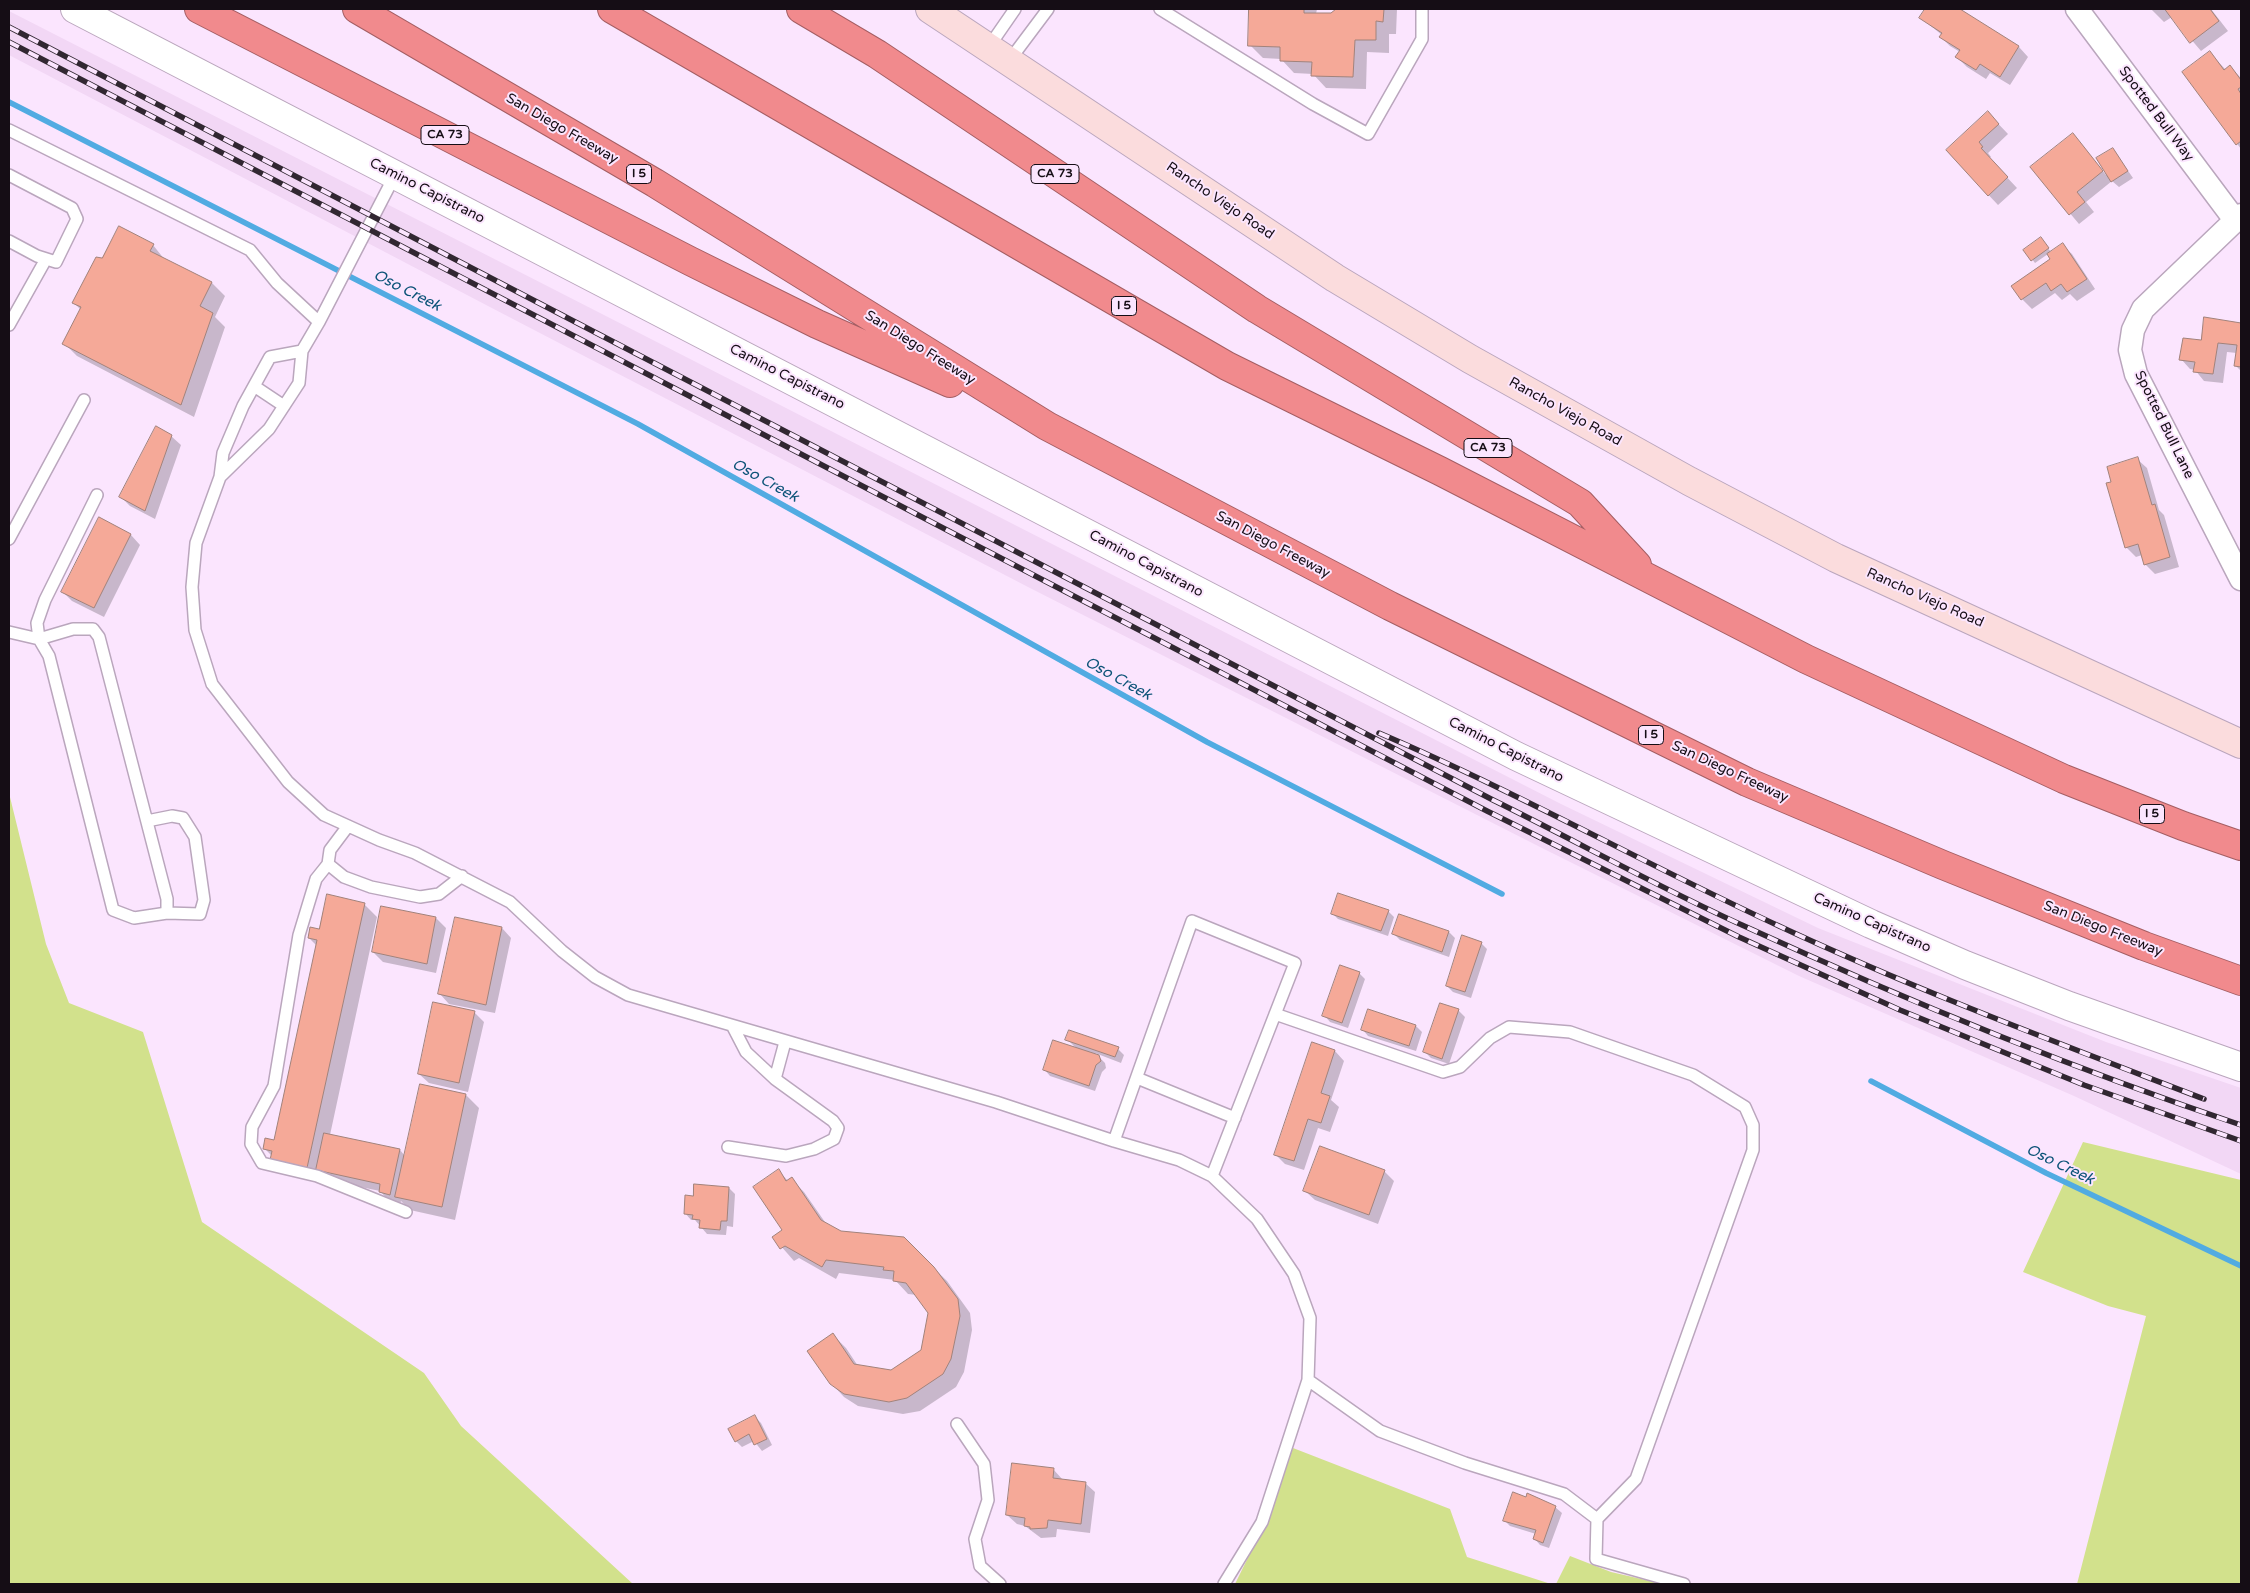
<!DOCTYPE html>
<style>
body{margin:0}
#map{position:relative;width:2250px;height:1593px;overflow:hidden;background:#fbe5fe;font-family:"Varela Round",sans-serif}
canvas{display:block}
.frame{position:absolute;inset:0;border:10px solid #150d15;pointer-events:none}
</style>
<div id="map">
<canvas width="2250" height="1593"></canvas>
<div class="frame"></div>
</div>
<script>
const ctx = document.querySelector('canvas').getContext('2d');
ctx.lineJoin = 'round';
function paint(path, color) {
  ctx.fillStyle = color;
  ctx.fill(path, 'evenodd');
}
function stroke(path, color, width, dash) {
  ctx.strokeStyle = color;
  ctx.lineWidth = width;
  ctx.lineCap = dash ? 'butt' : 'round';
  ctx.setLineDash(dash || []);
  ctx.stroke(path);
}
function drawText(font, color, halo, rows, align = 'center') {
  ctx.font = font + ' "Varela Round",sans-serif';
  ctx.lineWidth = 4;
  ctx.setLineDash([]);
  ctx.textBaseline = 'middle';
  ctx.strokeStyle = halo;
  ctx.fillStyle = color;
  for (const [text, x, y, turn = 0] of rows) {
    ctx.save();
    ctx.translate(x, y);
    ctx.rotate((+turn || 0) * Math.PI / 180);
    ctx.textAlign = isNaN(turn) ? turn : align;
    if (halo) ctx.strokeText(text, 0, 0);
    ctx.fillText(text, 0, 0);
    ctx.restore();
  }
}
const built = new Path2D(`
 M 9,11 L 1561,804 L 1818,928 L 2106,1042 L 2241,1088 L 2241,1174 L 2074,1096 L 1799,976 L 1542,848 L 1028,587 L 488,306 L 9,55 Z`);
const green = new Path2D(`
 M 9,793 L 46,944 L 69,1003 L 143,1032 L 202,1222 L 424,1373 L 461,1426 L 633,1584 L 9,1584 Z
 M 2083,1142 L 2241,1180 L 2241,1584 L 2077,1584 L 2146,1316 L 2108,1306 L 2023,1272 Z
 M 1293,1448 L 1450,1509 L 1467,1557 L 1551,1584 L 1235,1584 L 1267,1519 Z
 M 1570,1556 L 1611,1572 L 1663,1584 L 1556,1584 Z`);
const shadow = new Path2D(`
 M 1250,9 L 1317,9 L 1316,14 L 1332,15 L 1337,9 L 1397,9 L 1396,34 L 1389,34 L 1389,53 L 1367,52 L 1366,89 L 1326,88 L 1313,74 L 1294,73 L 1281,59 L 1263,58 L 1250,45 Z
 M 1927,9 L 1958,9 L 2019,47 L 2028,57 L 2010,85 L 1990,73 L 1986,79 L 1967,67 L 1957,57 L 1960,52 L 1950,46 L 1941,37 L 1942,35 L 1921,18 Z
 M 2151,9 L 2211,9 L 2228,31 L 2201,51 L 2172,17 L 2164,22 Z
 M 2210,53 L 2226,70 L 2230,67 L 2241,78 L 2241,149 L 2184,72 Z
 M 1988,113 L 2008,134 L 1988,153 L 1991,157 L 1989,158 L 2017,188 L 1998,205 L 1947,151 Z
 M 2082,145 L 2106,175 L 2113,149 L 2133,178 L 2119,187 L 2112,181 L 2086,202 L 2094,212 L 2079,224 L 2032,168 Z
 M 2043,242 L 2051,252 L 2062,245 L 2072,254 L 2095,289 L 2077,301 L 2070,294 L 2062,300 L 2055,293 L 2032,309 L 2022,299 L 2052,259 L 2048,254 L 2035,263 L 2025,250 Z
 M 153,245 L 165,260 L 212,283 L 225,296 L 215,317 L 225,327 L 194,417 L 77,356 L 64,343 L 81,310 L 73,302 L 103,259 Z
 M 2205,319 L 2241,324 L 2241,371 L 2235,365 L 2237,353 L 2227,352 L 2223,383 L 2204,381 L 2195,370 L 2190,369 L 2181,359 L 2202,342 Z
 M 171,436 L 181,445 L 155,519 L 130,506 L 121,497 Z
 M 2137,459 L 2147,468 L 2159,510 L 2164,515 L 2179,567 L 2155,574 L 2145,564 L 2142,555 L 2136,557 L 2126,547 L 2113,483 Z
 M 100,519 L 131,535 L 140,545 L 104,617 L 72,601 L 63,592 Z
 M 364,904 L 377,917 L 330,1135 L 400,1150 L 405,1156 L 466,1095 L 479,1108 L 455,1220 L 410,1210 L 401,1201 L 400,1204 L 390,1202 L 380,1191 L 327,1180 L 272,1156 L 264,1148 L 275,1141 L 317,946 L 309,938 Z
 M 382,907 L 436,918 L 446,928 L 436,973 L 383,962 L 373,952 Z
 M 1388,911 L 1394,917 L 1388,936 L 1338,919 L 1332,913 Z
 M 1400,915 L 1449,932 L 1455,938 L 1449,957 L 1400,940 L 1394,934 Z
 M 456,919 L 502,928 L 511,938 L 495,1013 L 449,1004 L 440,994 Z
 M 1481,943 L 1487,949 L 1471,998 L 1453,992 L 1447,986 Z
 M 1359,973 L 1365,979 L 1348,1028 L 1330,1022 L 1324,1015 Z
 M 1458,1010 L 1465,1017 L 1449,1064 L 1431,1058 L 1425,1052 Z
 M 474,1012 L 484,1022 L 468,1092 L 429,1083 L 419,1074 Z
 M 1416,1026 L 1422,1032 L 1416,1051 L 1368,1036 L 1362,1029 Z
 M 1067,1039 L 1118,1049 L 1124,1055 L 1121,1063 L 1095,1053 L 1105,1063 L 1106,1068 L 1102,1072 L 1095,1091 L 1050,1076 L 1044,1069 L 1077,1049 Z
 M 1335,1051 L 1344,1061 L 1331,1100 L 1339,1107 L 1330,1132 L 1318,1128 L 1304,1170 L 1285,1164 L 1276,1155 Z
 M 779,1171 L 788,1181 L 791,1179 L 804,1192 L 827,1225 L 841,1232 L 903,1238 L 947,1281 L 970,1313 L 972,1330 L 964,1372 L 956,1387 L 920,1411 L 903,1414 L 858,1406 L 844,1397 L 831,1383 L 833,1335 L 846,1348 L 858,1366 L 892,1372 L 922,1350 L 930,1312 L 917,1295 L 908,1294 L 895,1280 L 839,1273 L 836,1279 L 799,1258 L 794,1261 L 773,1237 L 783,1230 Z
 M 1384,1171 L 1394,1181 L 1378,1224 L 1315,1200 L 1305,1191 Z
 M 729,1188 L 735,1194 L 733,1227 L 727,1226 L 726,1235 L 707,1234 L 695,1220 L 691,1220 L 685,1213 L 694,1197 Z
 M 755,1417 L 761,1423 L 772,1445 L 762,1451 L 754,1441 L 742,1447 L 736,1441 Z
 M 1053,1469 L 1063,1480 L 1085,1483 L 1095,1492 L 1090,1533 L 1057,1529 L 1056,1537 L 1041,1538 L 1025,1526 L 1017,1524 L 1007,1515 Z
 M 1555,1507 L 1562,1513 L 1549,1548 L 1540,1545 L 1534,1538 L 1536,1534 L 1510,1526 L 1504,1520 Z`);
const stream = new Path2D(`
 M 9,102 L 638,424 L 1207,742 L 1502,894
 M 1871,1081 L 2046,1173 L 2241,1266`);
const building = new Path2D(`
 M 1249,9 L 1304,9 L 1304,13 L 1331,13 L 1336,9 L 1384,9 L 1383,22 L 1376,21 L 1376,40 L 1355,40 L 1353,77 L 1311,76 L 1312,62 L 1280,61 L 1280,47 L 1248,46 Z
 M 1925,9 L 1960,9 L 2019,46 L 2000,77 L 1980,64 L 1976,70 L 1955,57 L 1960,50 L 1939,37 L 1942,33 L 1919,18 Z
 M 2165,9 L 2210,9 L 2219,21 L 2190,43 Z
 M 2210,51 L 2224,70 L 2230,65 L 2241,80 L 2241,87 L 2238,89 L 2241,94 L 2241,141 L 2236,145 L 2182,72 Z
 M 1988,111 L 1999,124 L 1979,142 L 1983,147 L 1981,148 L 2008,177 L 1988,196 L 1946,150 Z
 M 2073,133 L 2103,171 L 2077,192 L 2085,202 L 2069,215 L 2030,167 Z
 M 2113,148 L 2128,171 L 2111,182 L 2096,158 Z
 M 119,226 L 154,244 L 150,251 L 212,282 L 200,306 L 213,313 L 181,405 L 62,344 L 81,307 L 72,303 L 96,257 L 102,258 Z
 M 2041,237 L 2049,248 L 2031,261 L 2023,250 Z
 M 2063,243 L 2087,279 L 2067,292 L 2061,284 L 2051,291 L 2046,283 L 2021,300 L 2011,286 L 2050,259 L 2047,254 Z
 M 2204,317 L 2241,323 L 2241,367 L 2234,366 L 2237,345 L 2218,343 L 2213,374 L 2193,372 L 2195,362 L 2179,360 L 2183,338 L 2201,340 Z
 M 156,426 L 172,435 L 145,511 L 119,497 Z
 M 2138,457 L 2152,505 L 2155,504 L 2170,557 L 2144,565 L 2138,544 L 2125,548 L 2106,483 L 2111,482 L 2107,467 Z
 M 99,517 L 131,534 L 94,608 L 61,592 Z
 M 1338,893 L 1389,910 L 1381,931 L 1331,914 Z
 M 327,894 L 365,903 L 307,1168 L 270,1160 L 272,1151 L 263,1149 L 265,1138 L 274,1140 L 317,940 L 308,938 L 310,927 L 319,929 Z
 M 381,906 L 436,917 L 427,964 L 372,952 Z
 M 1399,914 L 1449,931 L 1442,952 L 1392,934 Z
 M 455,917 L 502,927 L 486,1005 L 438,994 Z
 M 1462,935 L 1482,942 L 1465,992 L 1446,986 Z
 M 1340,965 L 1360,972 L 1342,1023 L 1322,1016 Z
 M 433,1002 L 475,1011 L 459,1083 L 418,1074 Z
 M 1440,1003 L 1459,1009 L 1442,1059 L 1423,1052 Z
 M 1368,1009 L 1416,1025 L 1409,1046 L 1361,1030 Z
 M 1069,1030 L 1119,1047 L 1115,1057 L 1065,1040 Z
 M 1053,1040 L 1099,1055 L 1101,1061 L 1096,1065 L 1089,1086 L 1043,1070 Z
 M 1312,1042 L 1335,1050 L 1321,1093 L 1330,1096 L 1321,1123 L 1308,1119 L 1294,1161 L 1274,1155 Z
 M 420,1084 L 466,1094 L 442,1207 L 395,1197 Z
 M 324,1133 L 400,1149 L 390,1195 L 379,1192 L 380,1184 L 316,1170 Z
 M 1320,1146 L 1385,1170 L 1369,1215 L 1303,1191 Z
 M 779,1169 L 786,1181 L 792,1177 L 821,1220 L 841,1231 L 904,1237 L 934,1267 L 958,1299 L 960,1316 L 951,1359 L 943,1374 L 907,1398 L 889,1402 L 844,1394 L 830,1384 L 807,1351 L 833,1333 L 854,1364 L 891,1370 L 921,1350 L 928,1313 L 906,1283 L 893,1281 L 894,1271 L 883,1270 L 884,1267 L 826,1260 L 822,1267 L 785,1246 L 780,1249 L 772,1237 L 782,1230 L 753,1187 Z
 M 694,1184 L 729,1187 L 727,1221 L 721,1221 L 720,1230 L 699,1228 L 700,1220 L 692,1219 L 693,1215 L 684,1214 L 685,1195 L 693,1196 Z
 M 755,1415 L 767,1439 L 754,1445 L 749,1434 L 735,1442 L 728,1429 Z
 M 1012,1463 L 1054,1468 L 1053,1478 L 1086,1482 L 1081,1524 L 1048,1520 L 1047,1528 L 1030,1529 L 1030,1527 L 1024,1526 L 1025,1518 L 1006,1515 Z
 M 1513,1492 L 1526,1497 L 1527,1493 L 1556,1506 L 1543,1543 L 1533,1539 L 1536,1530 L 1503,1521 Z`);
const service = new Path2D(`
 M 1160,9 L 1313,104 L 1368,134 L 1422,39 L 1422,9
 M 988,48 L 1015,9
 M 1009,61 L 1048,9
 M 9,130 L 250,250 L 277,283 L 319,322
 M 9,175 L 72,208 L 77,219 L 56,262 L 37,256 L 9,241
 M 9,325 L 46,259
 M 302,351 L 270,357 L 243,406 L 223,453 L 220,477 L 196,543 L 192,587 L 195,630 L 212,684 L 288,782 L 324,815 L 379,840 L 415,853 L 510,902 L 562,951 L 595,977 L 628,995 L 996,1102 L 1114,1141 L 1179,1160 L 1212,1176 L 1257,1219 L 1294,1274 L 1310,1318 L 1308,1380 L 1262,1522 L 1224,1584
 M 254,386 L 284,406
 M 220,477 L 269,429 L 299,383 L 302,351 L 319,322 L 395,175
 M 9,539 L 84,400
 M 9,632 L 39,639 L 73,629 L 93,629 L 99,637 L 167,899 L 167,913 L 134,918 L 113,910 L 49,656 L 39,639 L 37,623 L 45,600 L 97,495
 M 147,821 L 172,816 L 183,818 L 195,837 L 204,900 L 200,914 L 167,913
 M 348,826 L 330,850 L 328,864 L 344,877 L 371,887 L 420,897 L 439,894 L 462,876
 M 328,864 L 316,879 L 299,935 L 274,1086 L 252,1127 L 251,1144 L 262,1163 L 317,1176 L 406,1212
 M 1275,1014 L 1443,1072 L 1460,1067 L 1490,1038 L 1509,1027 L 1570,1032 L 1693,1075 L 1745,1107 L 1753,1125 L 1753,1150 L 1636,1479 L 1597,1519
 M 733,1027 L 746,1052 L 775,1079 L 785,1042
 M 1137,1078 L 1235,1118
 M 1114,1141 L 1192,921 L 1295,963 L 1212,1176
 M 728,1147 L 786,1156 L 814,1149 L 834,1139 L 838,1128 L 833,1121 L 775,1079
 M 1308,1380 L 1380,1431 L 1465,1463 L 1564,1494 L 1597,1519 L 1596,1559 L 1684,1584
 M 957,1424 L 984,1464 L 988,1500 L 975,1539 L 980,1566 L 1000,1584`);
const minor = new Path2D(`
 M 2077,9 L 2235,220
 M 2241,215 L 2143,309 L 2133,330 L 2130,350 L 2136,374 L 2241,579`);
const tertiary = new Path2D(`
 M 75,9 L 1516,756 L 1871,924 L 1965,965 L 2069,1006 L 2241,1067`);
const secondary = new Path2D(`
 M 930,9 L 1335,278 L 1470,359 L 1689,481 L 1836,558 L 2241,744`);
const motorway = new Path2D(`
 M 199,9 L 690,261 L 817,324 L 950,383
 M 357,9 L 655,183 L 1047,426 L 1390,606 L 1747,782 L 1943,865 L 2144,946 L 2241,981
 M 612,9 L 1227,366 L 1440,471 L 1806,659 L 2064,779 L 2183,826 L 2241,846
 M 801,9 L 877,54 L 1257,309 L 1580,503 L 1637,565`);
const rail = new Path2D(`
 M 9,27 L 1493,800 C 1576,841 1658,887 1742,925 C 1905,1000 2071,1068 2241,1125
 M 9,42 L 1487,811 L 1739,937 L 1900,1010 L 2084,1085 L 2241,1141
 M 1379,733 C 1515,791 1645,864 1779,926 C 1918,991 2061,1044 2204,1099`);
const shields = [
 [445,135,48],
 [639,174,25],
 [1055,174,48],
 [1124,306,25],
 [1488,448,48],
 [1651,735,25],
 [2152,814,25]
];
const shieldNames = [
 ["CA 73",445,135],
 ["I 5",639,174],
 ["CA 73",1055,174],
 ["I 5",1124,306],
 ["CA 73",1488,448],
 ["I 5",1651,735],
 ["I 5",2152,814]
];
const streetNames = [
 ["Spotted Bull Way",2156,114,53],
 ["San Diego Freeway",562,129,30],
 ["Camino Capistrano",427,191,27],
 ["Rancho Viejo Road",1220,201,34],
 ["San Diego Freeway",920,348,32],
 ["Camino Capistrano",787,377,27],
 ["Rancho Viejo Road",1565,412,29],
 ["Spotted Bull Lane",2164,425,64],
 ["San Diego Freeway",1273,545,28],
 ["Camino Capistrano",1146,564,28],
 ["Rancho Viejo Road",1925,598,24],
 ["Camino Capistrano",1506,750,27],
 ["San Diego Freeway",1730,772,25],
 ["Camino Capistrano",1872,923,24],
 ["San Diego Freeway",2103,929,22]
];
const waterNames = [
 ["Oso Creek",407,291,27],
 ["Oso Creek",765,481,29],
 ["Oso Creek",1118,679,29],
 ["Oso Creek",2060,1165,26]
];
paint(built, '#f2d7f5');
paint(green, '#d2e18c');
paint(shadow, '#0003');
stroke(stream, '#51abe2', 5.5);
paint(building, '#f5a998');
stroke(building, '#a1827b', 1);
stroke(service, '#baa6bd', 14);
stroke(minor, '#baa6bd', 25);
stroke(tertiary, '#baa6bd', 30);
stroke(secondary, '#baa6bd', 30);
stroke(motorway, '#a45e63', 30);
stroke(service, '#fff', 11);
stroke(minor, '#fff', 22);
stroke(tertiary, '#fff', 28);
stroke(secondary, '#fbdcdd', 28);
stroke(motorway, '#f18a8d', 28);
stroke(rail, '#312731', 5.5);
stroke(rail, '#fbe5fe', 4, [11]);
for (const [x, y, w] of shields) {
  const box = new Path2D();
  box.roundRect(x - w / 2, y - 9.5, w, 19, 4);
  ctx.fillStyle = '#fbe5fe';
  ctx.fill(box);
  stroke(box, '#150d15', 1);
}
drawText('bold 12px', '#150d15', null, shieldNames);
drawText('14px', '#150d15', '#fbe5fe', streetNames);
drawText('italic 15px', '#0c5378', '#fbe5fe', waterNames);
</script>
